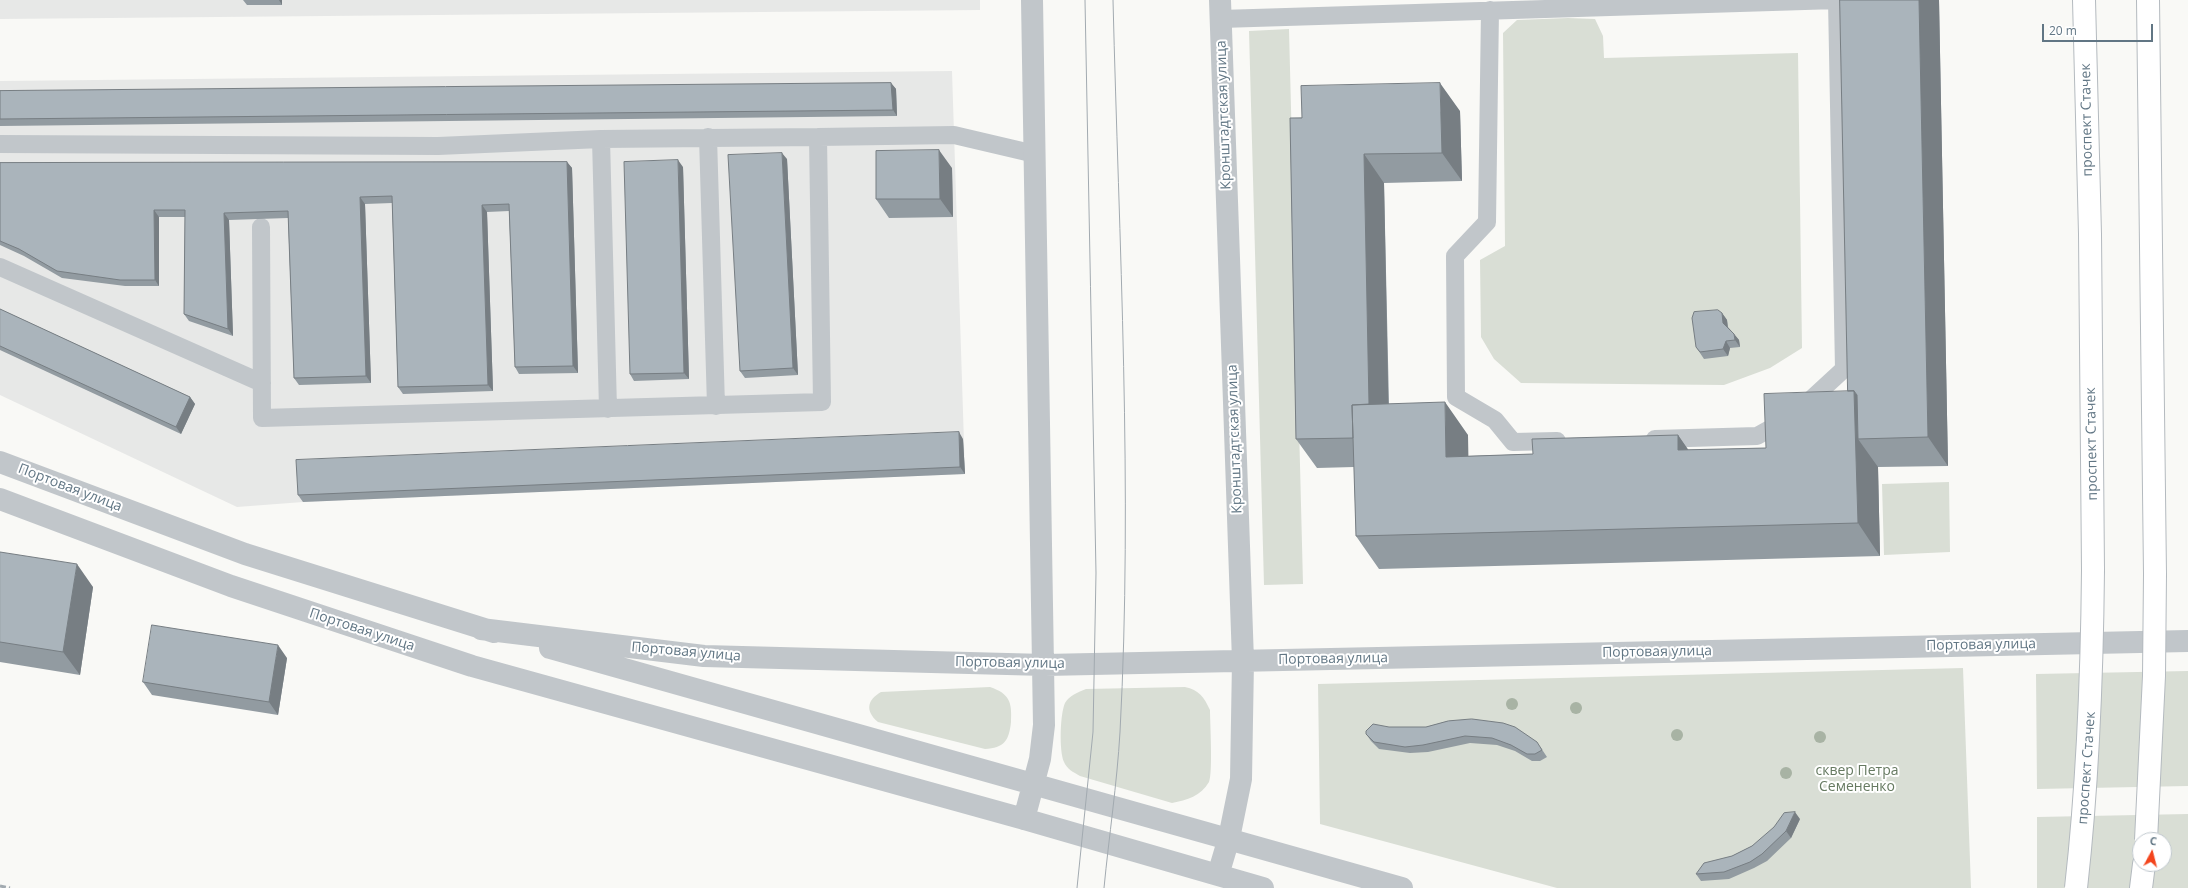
<!DOCTYPE html>
<meta charset="utf-8">
<style>
body{margin:0}
#map{position:relative;width:2188px;height:888px;overflow:hidden;background:#f9f9f6;font-family:"Open Sans",sans-serif}
canvas{display:block}
.north{position:absolute;left:2132px;top:832px;width:40px;height:40px;box-sizing:border-box;background:#fff;border:1px solid #c0c8ce;border-radius:50%;rotate:7deg;font-size:11px;font-weight:700;line-height:16px;text-align:center;color:#617684}
.north::after{content:'';display:block;margin:auto;width:14px;height:18px;background:#f3441c;clip-path:polygon(50% 0,100% 100%,50% 72%,0 100%)}
.scale{position:absolute;left:2042px;top:24px;width:111px;height:18px;box-sizing:border-box;border:2px solid #617684;border-top:0;padding-left:5px;font-size:12px;line-height:14px;white-space:nowrap;color:#617684;-webkit-text-stroke:3px #fff;paint-order:stroke}
</style>
<div id="map">
<canvas width="2188" height="888"></canvas>
<div class="north">С</div>
<div class="scale">20 m</div>
</div>
<script>
const ctx = document.querySelector('canvas').getContext('2d');
ctx.lineJoin = 'round';
function paint(path, color) {
  ctx.fillStyle = color;
  ctx.fill(path, 'evenodd');
}
function stroke(path, color, width, dash) {
  ctx.strokeStyle = color;
  ctx.lineWidth = width;
  ctx.lineCap = dash ? 'butt' : 'round';
  ctx.setLineDash(dash || []);
  ctx.stroke(path);
}
function drawText(font, color, halo, rows, align = 'center') {
  ctx.font = font + ' "Open Sans",sans-serif';
  ctx.lineWidth = 4;
  ctx.setLineDash([]);
  ctx.textBaseline = 'middle';
  ctx.strokeStyle = halo;
  ctx.fillStyle = color;
  for (const [text, x, y, turn = 0] of rows) {
    ctx.save();
    ctx.translate(x, y);
    ctx.rotate((+turn || 0) * Math.PI / 180);
    ctx.textAlign = isNaN(turn) ? turn : align;
    if (halo) ctx.strokeText(text, 0, 0);
    ctx.fillText(text, 0, 0);
    ctx.restore();
  }
}
const built = new Path2D(`
 M 0,0 L 980,0 L 980,10 L 0,19 Z
 M 952,71 L 965,474 L 303,502 L 237,507 L 0,395 L 0,81 Z`);
const green = new Path2D(`
 M 1568,18 L 1595,19 L 1603,36 L 1604,58 L 1798,53 L 1802,348 L 1770,368 L 1724,385 L 1521,383 L 1494,359 L 1481,337 L 1480,260 L 1505,246 L 1503,33 L 1517,20 Z
 M 1289,29 L 1303,584 L 1264,585 L 1249,31 Z
 M 1949,482 L 1950,552 L 1884,555 L 1882,484 Z
 M 1963,668 L 1971,888 L 1557,888 L 1320,824 L 1318,684 Z
 M 2188,671 L 2188,786 L 2037,789 L 2036,674 Z
 M 990,687 C 1010,694 1012,702 1011,722 C 1009,741 1004,748 985,749 L 878,722 C 865,711 867,700 881,692 Z
 M 1185,687 C 1199,690 1204,697 1210,710 C 1210,722 1213,773 1209,782 C 1201,796 1187,800 1172,803 L 1080,776 C 1073,772 1067,769 1064,762 C 1059,751 1060,714 1065,703 C 1069,696 1078,692 1086,689 Z
 M 2188,814 L 2188,888 L 2037,888 L 2037,817 ZM 2140,840 L 2164,840 L 2164,864 L 2140,864 Z`);
const service = new Path2D(`
 M 1490,10 L 1487,222 L 1455,256 L 1456,397 L 1495,420 L 1513,442 L 1557,441
 M 1221,19 L 1837,0 L 1844,369 L 1793,416 L 1757,436 L 1655,439
 M 708,137 L 716,406
 M 601,139 L 608,409
 M 0,144 L 438,146 L 601,139 L 818,137
 M 261,227 L 262,418 L 822,402 L 818,137 L 954,135 L 1035,154
 M 0,267 L 262,383`);
const minor = new Path2D(`
 M 0,462 L 245,554 L 494,632
 M 0,499 L 231,586 L 472,666 L 1024,819 L 1263,888
 M 481,629 L 704,656 L 1045,665 L 2188,641
 M 550,648 L 1402,888
 M 1024,819 L 1040,759 L 1044,725 L 1032,0
 M 1218,875 L 1229,838 L 1241,779 L 1243,661 L 1220,0`);
const primary = new Path2D(`
 M 2084,0 L 2090,234 L 2093,570
 M 2148,0 L 2155,574
 M 2141,888 L 2144,864`);
const tram = new Path2D(`
 M 1077,888 L 1093,732 L 1096,573 L 1085,0
 M 1104,888 C 1109,836 1117,784 1120,732 C 1133,490 1119,243 1113,0`);
const rail = new Path2D(`
 M 0,886 L 10,888`);
const primaryBridge = new Path2D(`
 M 2146,840 L 2154,676 L 2155,574
 M 2076,888 C 2088,782 2092,677 2093,570`);
const trees = [
 [1512,704],
 [1576,708],
 [1677,735],
 [1820,737],
 [1786,773]
];
const wall = new Path2D(`
 M 243,0 L 282,0 L 282,5 L 247,5 Z
 M 1840,0 L 1939,0 L 1948,466 L 1878,467 L 1880,556 L 1379,569 L 1356,536 L 1354,467 L 1317,468 L 1296,439 L 1290,118 L 1460,111 L 1462,181 L 1384,183 L 1389,404 L 1468,435 L 1468,456 L 1533,454 L 1678,435 L 1688,450 L 1766,448 L 1848,391 Z
 M 891,83 L 896,89 L 897,116 L 0,126 L 0,91 Z
 M 787,159 L 798,375 L 745,378 L 740,371 Z
 M 567,162 L 572,168 L 578,373 L 519,374 L 515,367 L 509,211 L 487,212 L 493,391 L 403,394 L 398,387 L 392,203 L 365,204 L 371,383 L 299,385 L 294,378 L 288,218 L 229,220 L 233,336 L 189,321 L 184,314 L 185,217 L 159,217 L 159,286 L 125,286 L 62,278 L 24,256 L 0,245 L 0,163 Z
 M 683,167 L 689,379 L 634,381 L 630,374 Z
 M 952,168 L 953,217 L 889,218 L 876,199 Z
 M 0,309 L 190,397 L 195,404 L 181,434 L 0,350 Z
 M 1722,313 L 1727,320 L 1728,327 L 1734,334 L 1739,340 L 1740,347 L 1730,348 L 1728,356 L 1704,359 L 1696,347 Z
 M 963,439 L 965,474 L 303,502 L 298,495 Z
 M 0,552 L 93,587 L 80,675 L 0,662 Z
 M 287,658 L 278,715 L 152,695 L 143,682 Z
 M 1448,721 L 1541,748 L 1547,757 L 1540,761 L 1532,761 L 1515,751 L 1497,745 L 1470,743 L 1428,752 L 1410,753 L 1379,749 L 1371,741 L 1366,734 L 1389,727 L 1426,727 Z
 M 1800,819 L 1791,838 L 1767,861 L 1754,868 L 1729,879 L 1701,881 L 1696,874 L 1752,846 Z`);
const shadedWall = new Path2D(`
 M 279,0 L 282,0 L 282,5 Z
 M 1919,0 L 1939,0 L 1948,466 L 1928,437 Z
 M 891,83 L 896,89 L 897,116 L 893,110 Z
 M 1440,83 L 1460,111 L 1462,181 L 1442,153 Z
 M 939,150 L 952,168 L 953,217 L 940,199 Z
 M 782,153 L 787,159 L 798,375 L 793,368 Z
 M 1364,154 L 1384,183 L 1389,437 L 1369,409 Z
 M 678,160 L 683,167 L 689,379 L 684,373 Z
 M 567,162 L 572,168 L 578,373 L 573,366 Z
 M 360,197 L 365,204 L 371,383 L 366,376 Z
 M 482,205 L 487,212 L 493,391 L 488,385 Z
 M 154,210 L 159,217 L 159,286 L 155,280 Z
 M 224,213 L 229,220 L 233,336 L 228,329 Z
 M 1722,313 L 1727,320 L 1728,330 L 1723,323 Z
 M 1734,334 L 1739,340 L 1740,347 L 1735,340 Z
 M 1726,341 L 1730,348 L 1728,356 L 1723,349 Z
 M 1854,391 L 1877,424 L 1858,439 L 1878,467 L 1880,556 L 1858,523 Z
 M 190,397 L 195,404 L 181,434 L 176,427 Z
 M 1445,402 L 1468,435 L 1469,489 L 1446,457 Z
 M 959,432 L 963,439 L 965,474 L 960,467 Z
 M 1678,435 L 1701,468 L 1678,450 Z
 M 77,564 L 93,587 L 80,675 L 63,652 Z
 M 278,645 L 287,658 L 278,715 L 269,702 Z
 M 1795,812 L 1800,819 L 1791,838 L 1786,831 Z`);
const building = new Path2D(`
 M 1840,0 L 1919,0 L 1928,437 L 1858,439 L 1857,395 L 1854,391 L 1848,391 Z
 M 891,83 L 893,110 L 0,119 L 0,91 Z
 M 1440,83 L 1442,153 L 1364,154 L 1369,404 L 1352,405 L 1353,438 L 1296,439 L 1290,118 L 1302,118 L 1301,86 Z
 M 939,150 L 940,199 L 876,199 L 876,151 Z
 M 782,153 L 793,368 L 740,371 L 728,155 Z
 M 678,160 L 684,373 L 630,374 L 624,162 Z
 M 567,162 L 573,366 L 515,367 L 509,204 L 482,205 L 488,385 L 398,387 L 392,196 L 360,197 L 366,376 L 294,378 L 288,211 L 224,213 L 228,329 L 184,314 L 185,210 L 154,210 L 155,280 L 120,280 L 57,271 L 19,249 L 0,241 L 0,163 Z
 M 0,309 L 190,397 L 176,427 L 0,346 Z
 M 1718,310 L 1722,313 L 1723,323 L 1734,334 L 1735,340 L 1726,341 L 1723,349 L 1700,352 L 1696,347 L 1692,318 L 1694,312 Z
 M 1854,391 L 1858,523 L 1356,536 L 1352,405 L 1445,402 L 1446,457 L 1533,454 L 1532,439 L 1678,435 L 1678,450 L 1766,448 L 1764,394 Z
 M 959,432 L 960,467 L 298,495 L 296,460 Z
 M 0,552 L 77,564 L 63,652 L 0,642 Z
 M 152,625 L 278,645 L 269,702 L 143,682 Z
 M 1472,719 L 1503,723 L 1515,727 L 1537,742 L 1542,750 L 1535,754 L 1527,754 L 1511,745 L 1492,738 L 1465,736 L 1423,745 L 1405,747 L 1374,742 L 1366,734 L 1366,731 L 1373,724 L 1389,727 L 1426,727 L 1448,721 Z
 M 1795,812 L 1786,831 L 1762,854 L 1750,862 L 1724,872 L 1696,874 L 1704,863 L 1732,856 L 1752,846 L 1774,827 L 1784,813 Z`);
const streetNames = [
 ["Кронштадтская улица",1224,115,-92],
 ["проспект Стачек",2087,120,-91],
 ["Кронштадтская улица",1235,439,-92],
 ["проспект Стачек",2092,444,-91],
 ["Портовая улица",70,488,21],
 ["Портовая улица",362,630,18],
 ["Портовая улица",1981,645,-1],
 ["Портовая улица",686,652,5],
 ["Портовая улица",1657,652,-1],
 ["Портовая улица",1333,659,-1],
 ["Портовая улица",1010,663,1],
 ["проспект Стачек",2087,768,-86]
];
const parkNames = [
 ["сквер Петра",1857,771],
 ["Семененко",1857,787]
];
paint(built, '#e7e8e7');
paint(green, '#d9ded5');
stroke(primary, '#b4babf', 24);
stroke(service, '#c1c6ca', 18);
stroke(minor, '#c1c6ca', 22);
stroke(primary, '#fff', 22);
stroke(tram, '#a2aab0', 1);
stroke(rail, '#a2aab0', 3, [6, 3]);
stroke(primaryBridge, '#b4babf', 24, []);
stroke(primaryBridge, '#fff', 22);
ctx.fillStyle = '#a8b3a4';
for (const [x, y] of trees) {
  ctx.beginPath();
  ctx.arc(x, y, 6, 0, 2 * Math.PI);
  ctx.fill();
}
paint(wall, '#929ba1');
paint(shadedWall, '#777e83');
paint(building, '#aab4bb');
stroke(building, '#777e83', 1);
drawText('14px', '#617684', '#fff', streetNames);
drawText('14px', '#667a61', '#fff', parkNames);
</script>
